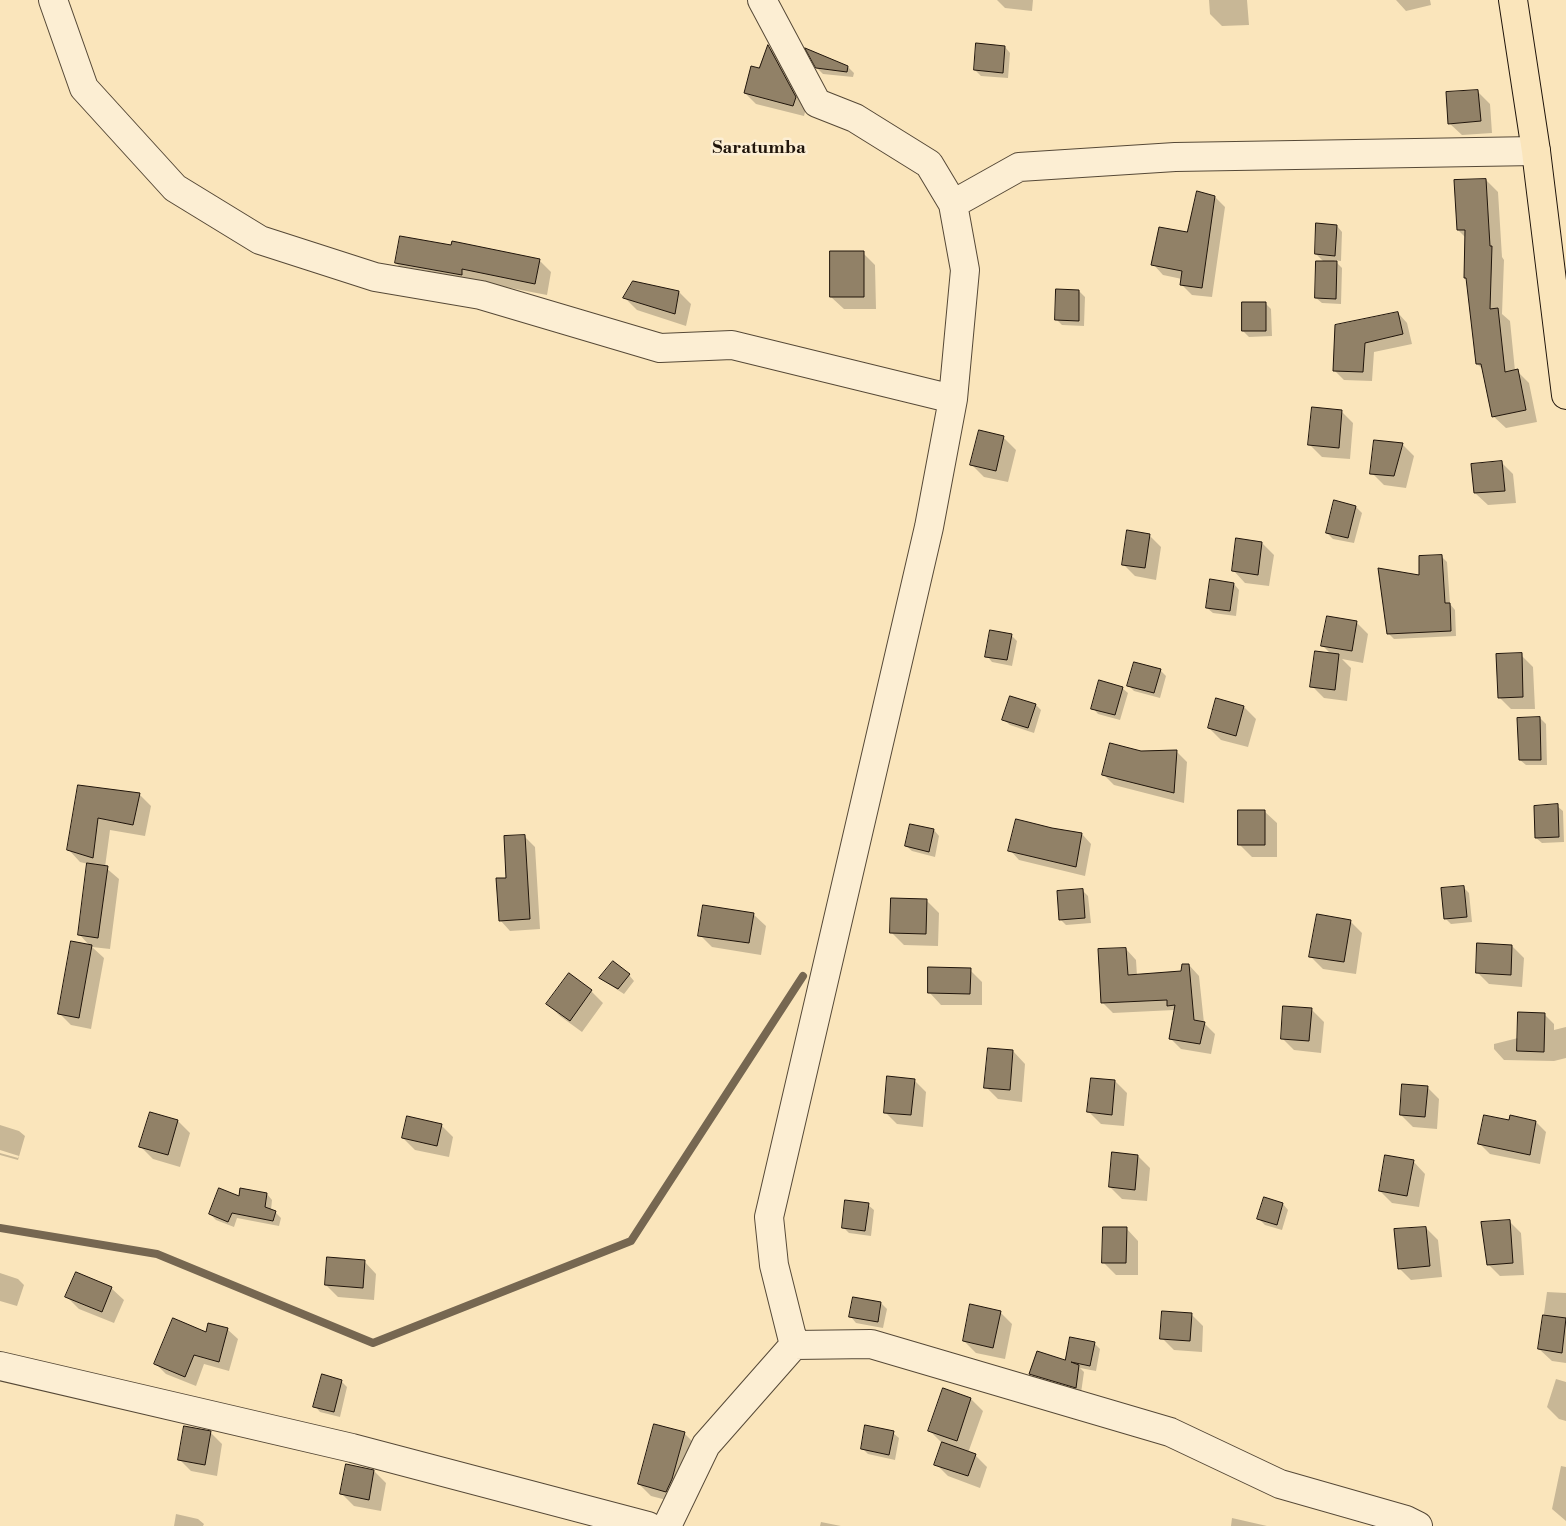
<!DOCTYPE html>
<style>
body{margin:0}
canvas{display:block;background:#fae5bb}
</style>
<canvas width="1566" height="1526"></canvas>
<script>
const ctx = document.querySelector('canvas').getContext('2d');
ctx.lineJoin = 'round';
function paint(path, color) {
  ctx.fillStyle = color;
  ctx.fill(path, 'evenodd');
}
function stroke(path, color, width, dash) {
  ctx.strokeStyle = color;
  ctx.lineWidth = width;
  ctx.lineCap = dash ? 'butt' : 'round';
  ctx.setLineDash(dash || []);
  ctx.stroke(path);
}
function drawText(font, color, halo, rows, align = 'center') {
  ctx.font = font + ' "Libre Bodoni",serif';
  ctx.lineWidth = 5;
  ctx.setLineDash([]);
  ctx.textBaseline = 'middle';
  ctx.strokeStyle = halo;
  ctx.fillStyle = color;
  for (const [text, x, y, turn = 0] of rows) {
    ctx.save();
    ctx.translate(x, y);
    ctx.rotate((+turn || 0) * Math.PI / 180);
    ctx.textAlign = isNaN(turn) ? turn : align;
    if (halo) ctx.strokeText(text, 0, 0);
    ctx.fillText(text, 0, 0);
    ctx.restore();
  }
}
const shadow = new Path2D(`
 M 997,0 L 1033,0 L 1032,11 L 1005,8 Z
 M 1209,0 L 1247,0 L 1249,25 L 1222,26 L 1210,14 Z
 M 1396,0 L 1430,0 L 1431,5 L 1406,11 Z
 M 769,47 L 779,57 L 806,108 L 804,116 L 756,104 L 745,93 L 759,69 Z
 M 1005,47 L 1010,53 L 1008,78 L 981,76 L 975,70 Z
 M 848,67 L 854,73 L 853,77 L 823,74 L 817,68 Z
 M 1478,92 L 1490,104 L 1492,133 L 1462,135 L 1449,123 Z
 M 1486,180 L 1498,192 L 1502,257 L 1504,260 L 1502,314 L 1510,321 L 1515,371 L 1517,371 L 1529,383 L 1537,422 L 1506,428 L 1493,416 L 1484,370 L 1477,364 L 1467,280 L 1465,278 L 1466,238 L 1458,230 Z
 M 1215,197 L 1225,207 L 1212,297 L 1192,295 L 1181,284 L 1182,279 L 1163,275 L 1153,264 L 1188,234 Z
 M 1337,226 L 1342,232 L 1341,261 L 1334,260 L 1342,268 L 1341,304 L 1322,303 L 1316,298 L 1324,262 L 1316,254 Z
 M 863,253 L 875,265 L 876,309 L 844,309 L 831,297 Z
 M 539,260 L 551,272 L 547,295 L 474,281 L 408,275 L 396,263 Z
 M 1079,291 L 1085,297 L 1084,326 L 1062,325 L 1057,320 Z
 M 679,292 L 691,304 L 686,326 L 637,310 L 625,298 Z
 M 1265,303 L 1271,309 L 1272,336 L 1249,337 L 1243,331 Z
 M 1398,313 L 1407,323 L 1412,344 L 1374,352 L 1372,381 L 1344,380 L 1334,370 Z
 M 1341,411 L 1353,423 L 1350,459 L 1322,457 L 1310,445 Z
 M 1003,437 L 1016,450 L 1008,482 L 984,477 L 972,465 Z
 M 1402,444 L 1414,456 L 1406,488 L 1384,485 L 1372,473 Z
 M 1501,462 L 1513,474 L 1516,503 L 1488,505 L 1475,493 Z
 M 1356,507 L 1362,513 L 1354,543 L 1333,539 L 1327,533 Z
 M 1149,535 L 1161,547 L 1156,580 L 1135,576 L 1123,564 Z
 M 1262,543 L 1274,555 L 1269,586 L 1245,583 L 1233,570 Z
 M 1441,556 L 1447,562 L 1450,604 L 1455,610 L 1456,636 L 1394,639 L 1388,633 L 1421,576 Z
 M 1234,584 L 1239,590 L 1236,616 L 1213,613 L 1207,608 Z
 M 1356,622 L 1368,634 L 1363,663 L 1342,659 L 1351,668 L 1347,701 L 1324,698 L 1312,686 L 1332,655 L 1323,646 Z
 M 1011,635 L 1017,641 L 1012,666 L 992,662 L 987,656 Z
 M 1521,655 L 1533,667 L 1535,709 L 1511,709 L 1499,697 Z
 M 1160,670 L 1166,676 L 1160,698 L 1134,691 L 1129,686 Z
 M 1122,688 L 1128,693 L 1120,720 L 1098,714 L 1093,708 Z
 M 1036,705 L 1041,710 L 1034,733 L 1010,725 L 1004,720 Z
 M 1244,707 L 1256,719 L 1248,747 L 1221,740 L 1209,728 Z
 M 1540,718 L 1546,724 L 1547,765 L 1526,765 L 1520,760 Z
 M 1176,751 L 1187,762 L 1184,803 L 1114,785 L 1103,774 L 1141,752 Z
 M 79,786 L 139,794 L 151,806 L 145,836 L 110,830 L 105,867 L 119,879 L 110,949 L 92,947 L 104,958 L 91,1029 L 71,1025 L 59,1013 L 90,946 L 79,934 L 88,864 L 80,862 L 68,849 Z
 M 1557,806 L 1563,811 L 1564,842 L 1542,843 L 1536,838 Z
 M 1264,811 L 1277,823 L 1277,857 L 1252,857 L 1240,845 Z
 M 934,830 L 939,836 L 935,857 L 912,851 L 906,846 Z
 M 1082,834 L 1091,844 L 1085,876 L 1019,860 L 1010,850 Z
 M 525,837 L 535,847 L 540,929 L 510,931 L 500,920 L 507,879 Z
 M 1463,887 L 1469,893 L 1472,922 L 1451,924 L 1445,918 Z
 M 1083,891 L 1088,896 L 1091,923 L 1066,925 L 1060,919 Z
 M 927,901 L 939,913 L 938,946 L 904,945 L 892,933 Z
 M 753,914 L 766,926 L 761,955 L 712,947 L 700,935 Z
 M 1350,921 L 1362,933 L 1356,974 L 1323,969 L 1311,957 Z
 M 1512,946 L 1524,958 L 1522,987 L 1489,984 L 1477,972 Z
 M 1126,949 L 1136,960 L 1137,976 L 1182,972 L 1189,965 L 1199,976 L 1204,1023 L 1215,1034 L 1211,1054 L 1181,1049 L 1170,1038 L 1175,1012 L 1174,1010 L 1113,1013 L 1102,1002 Z
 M 970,970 L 982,982 L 982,1005 L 941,1005 L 929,992 Z
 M 569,975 L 591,991 L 603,1003 L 582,1032 L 560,1016 L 548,1004 Z
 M 629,975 L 634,981 L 624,994 L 607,983 L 601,978 Z
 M 1312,1010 L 1324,1022 L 1321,1053 L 1294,1050 L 1282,1038 Z
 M 1544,1014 L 1554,1024 L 1554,1030 L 1566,1027 L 1566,1058 L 1554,1061 L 1504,1060 L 1494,1049 L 1494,1044 L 1518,1038 Z
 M 1013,1051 L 1025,1064 L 1022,1102 L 998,1099 L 986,1087 Z
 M 914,1080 L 926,1092 L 923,1127 L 897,1124 L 885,1112 Z
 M 1115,1081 L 1127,1093 L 1124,1126 L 1101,1124 L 1089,1112 Z
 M 1427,1087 L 1439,1099 L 1437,1129 L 1413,1127 L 1401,1115 Z
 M 178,1121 L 190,1133 L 180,1167 L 153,1159 L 141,1147 Z
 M 1510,1121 L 1536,1122 L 1546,1132 L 1540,1164 L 1490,1154 L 1480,1144 Z
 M 0,1125 L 19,1131 L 25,1136 L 18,1160 L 0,1155 L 0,1153 L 18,1158 L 19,1156 L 0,1150 Z
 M 441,1125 L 453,1137 L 449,1157 L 415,1150 L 403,1138 Z
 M 1138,1156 L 1150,1168 L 1147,1201 L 1122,1199 L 1110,1187 Z
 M 1413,1161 L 1425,1174 L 1419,1207 L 1392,1203 L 1380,1191 Z
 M 267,1194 L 272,1200 L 271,1210 L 275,1212 L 281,1218 L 279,1226 L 237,1218 L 234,1227 L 216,1220 L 210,1214 L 240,1198 Z
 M 1283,1204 L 1288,1210 L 1282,1230 L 1265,1225 L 1259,1219 Z
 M 868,1205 L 874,1210 L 871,1236 L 849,1233 L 843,1227 Z
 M 1509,1221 L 1521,1233 L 1524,1275 L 1500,1276 L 1488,1264 Z
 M 1126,1228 L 1138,1241 L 1138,1275 L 1116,1275 L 1104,1263 Z
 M 1426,1228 L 1438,1240 L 1442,1277 L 1411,1280 L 1399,1268 Z
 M 364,1261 L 376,1274 L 374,1300 L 338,1297 L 326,1285 Z
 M 0,1273 L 18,1279 L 24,1285 L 17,1306 L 0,1301 Z
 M 111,1288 L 124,1300 L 114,1323 L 79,1309 L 67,1297 Z
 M 1547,1292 L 1566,1293 L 1566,1363 L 1552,1361 L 1539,1349 Z
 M 881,1303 L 887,1309 L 883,1328 L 856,1323 L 851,1317 Z
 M 1000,1312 L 1012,1324 L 1005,1359 L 976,1353 L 964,1341 Z
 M 1191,1314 L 1203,1326 L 1202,1352 L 1174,1350 L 1162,1338 Z
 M 227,1329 L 238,1339 L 229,1371 L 204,1364 L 196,1386 L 166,1374 L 156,1364 L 207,1334 Z
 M 1094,1343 L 1100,1349 L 1096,1371 L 1080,1368 L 1084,1372 L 1081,1393 L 1036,1380 L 1031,1374 L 1066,1362 Z
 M 1556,1379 L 1566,1382 L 1566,1421 L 1559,1419 L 1547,1407 Z
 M 341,1381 L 347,1387 L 340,1417 L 320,1412 L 315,1406 Z
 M 971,1399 L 983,1411 L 968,1453 L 975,1455 L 987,1467 L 980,1488 L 948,1476 L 936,1464 L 943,1444 L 930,1431 Z
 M 210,1432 L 222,1444 L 217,1476 L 191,1471 L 179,1459 Z
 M 684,1433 L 696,1445 L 678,1503 L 651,1496 L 639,1484 Z
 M 893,1433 L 899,1438 L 895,1460 L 868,1454 L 862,1448 Z
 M 347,1466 L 374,1471 L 386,1483 L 381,1511 L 354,1506 L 342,1494 Z
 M 1561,1466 L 1566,1467 L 1566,1521 L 1552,1509 Z
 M 176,1514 L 198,1519 L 204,1524 L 203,1526 L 174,1526 Z
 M 1232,1518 L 1267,1526 L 1231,1526 Z
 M 821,1522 L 841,1526 L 820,1526 Z`);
const stream = new Path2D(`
 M 0,1228 L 157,1254 L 373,1343 L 631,1241 L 803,976`);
const building = new Path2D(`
 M 976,43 L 1005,46 L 1003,73 L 974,70 Z
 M 768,45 L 796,97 L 793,106 L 744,93 L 751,66 L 759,68 Z
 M 805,48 L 848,66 L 847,72 L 816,68 Z
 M 1478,90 L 1481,121 L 1448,124 L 1446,92 Z
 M 1486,179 L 1490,246 L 1492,246 L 1490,309 L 1498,308 L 1505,372 L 1518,369 L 1526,410 L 1492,417 L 1481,364 L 1476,364 L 1466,278 L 1464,278 L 1465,230 L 1457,230 L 1454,180 Z
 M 1197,191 L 1215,196 L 1202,288 L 1180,285 L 1182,271 L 1151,265 L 1159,227 L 1187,232 Z
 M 1316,223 L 1337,225 L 1335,256 L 1315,254 Z
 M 400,236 L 451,245 L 452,241 L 540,259 L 535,284 L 462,269 L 462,275 L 395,263 Z
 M 830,251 L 864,251 L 864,297 L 830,297 Z
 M 1316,261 L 1337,261 L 1336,299 L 1315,298 Z
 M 633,281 L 679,291 L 675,314 L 623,298 Z
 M 1056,289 L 1079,290 L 1079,321 L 1055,320 Z
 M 1242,302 L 1266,302 L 1266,331 L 1242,331 Z
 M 1398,312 L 1403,334 L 1365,343 L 1363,372 L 1333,371 L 1335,325 Z
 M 1312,407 L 1342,410 L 1339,448 L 1308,445 Z
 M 979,430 L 1004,436 L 996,471 L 970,465 Z
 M 1374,440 L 1403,443 L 1394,476 L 1370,474 Z
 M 1502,461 L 1505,491 L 1474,493 L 1471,464 Z
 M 1334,500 L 1356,506 L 1348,538 L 1326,533 Z
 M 1127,530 L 1150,534 L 1145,568 L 1122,565 Z
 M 1236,538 L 1262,542 L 1258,575 L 1232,571 Z
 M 1442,555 L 1445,603 L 1450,603 L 1451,631 L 1387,634 L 1378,568 L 1419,575 L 1419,556 Z
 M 1210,579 L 1234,583 L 1230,611 L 1206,608 Z
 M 1327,616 L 1357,621 L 1352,651 L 1321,646 Z
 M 990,630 L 1012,634 L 1007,660 L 985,657 Z
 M 1315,651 L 1339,654 L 1335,690 L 1310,687 Z
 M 1522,653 L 1523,697 L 1498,698 L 1496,654 Z
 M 1134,662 L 1161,669 L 1154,693 L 1127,686 Z
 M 1099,680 L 1123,687 L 1115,715 L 1091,709 Z
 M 1010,696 L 1036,704 L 1028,728 L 1002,720 Z
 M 1216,698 L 1244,706 L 1236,736 L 1208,728 Z
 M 1540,717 L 1541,760 L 1519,760 L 1517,718 Z
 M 1110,743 L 1141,751 L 1177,750 L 1174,793 L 1102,775 Z
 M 78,785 L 140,793 L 133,825 L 98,818 L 93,858 L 67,850 Z
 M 1558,804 L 1559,837 L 1535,838 L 1534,806 Z
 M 1238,810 L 1265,810 L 1265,845 L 1238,845 Z
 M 1016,819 L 1052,828 L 1082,833 L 1076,867 L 1008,851 Z
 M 910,824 L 934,829 L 929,852 L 905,846 Z
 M 525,835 L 530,919 L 499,921 L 496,878 L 506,878 L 504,836 Z
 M 87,863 L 108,866 L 98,938 L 78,935 Z
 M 1464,886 L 1467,917 L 1444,919 L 1441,888 Z
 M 1083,889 L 1085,918 L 1059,920 L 1057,891 Z
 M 891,898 L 927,899 L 926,934 L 890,933 Z
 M 703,905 L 754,913 L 749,943 L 698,936 Z
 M 1317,914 L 1351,920 L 1344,962 L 1309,957 Z
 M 71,941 L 92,945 L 79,1018 L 58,1014 Z
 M 1477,943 L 1512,945 L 1511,975 L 1476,973 Z
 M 1126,948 L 1128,975 L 1181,971 L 1182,964 L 1189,964 L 1194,1020 L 1205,1022 L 1200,1044 L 1169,1039 L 1175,1005 L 1167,1006 L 1167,1000 L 1101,1003 L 1098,949 Z
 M 613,961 L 630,974 L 618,989 L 599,978 Z
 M 928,967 L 971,968 L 970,994 L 928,993 Z
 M 569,973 L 592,990 L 570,1021 L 546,1004 Z
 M 1283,1006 L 1312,1008 L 1309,1041 L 1281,1039 Z
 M 1518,1012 L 1545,1013 L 1544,1052 L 1517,1051 Z
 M 988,1048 L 1013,1050 L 1010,1090 L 984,1088 Z
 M 887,1076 L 915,1079 L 911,1115 L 884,1113 Z
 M 1091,1078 L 1115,1080 L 1112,1115 L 1087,1112 Z
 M 1402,1084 L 1428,1086 L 1425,1117 L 1400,1115 Z
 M 150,1112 L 178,1120 L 168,1155 L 139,1147 Z
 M 1484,1115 L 1509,1120 L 1510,1115 L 1536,1121 L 1530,1155 L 1478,1144 Z
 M 407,1116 L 442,1124 L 437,1146 L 402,1138 Z
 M 1112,1152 L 1138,1155 L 1135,1190 L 1109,1187 Z
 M 1385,1155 L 1414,1160 L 1407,1196 L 1379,1191 Z
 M 219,1188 L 239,1196 L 240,1188 L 267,1193 L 265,1207 L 276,1211 L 273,1221 L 232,1213 L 228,1222 L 209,1214 Z
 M 1264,1197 L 1283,1203 L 1277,1225 L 1257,1219 Z
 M 845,1200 L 869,1203 L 865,1231 L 842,1228 Z
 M 1510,1220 L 1513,1263 L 1487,1265 L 1481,1222 Z
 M 1103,1227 L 1127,1227 L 1126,1263 L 1102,1263 Z
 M 1426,1227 L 1430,1266 L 1398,1269 L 1394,1229 Z
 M 327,1257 L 365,1260 L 363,1288 L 325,1285 Z
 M 76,1272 L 112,1287 L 102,1312 L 65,1297 Z
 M 853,1297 L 881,1302 L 878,1322 L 849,1317 Z
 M 970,1304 L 1001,1311 L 993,1348 L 963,1341 Z
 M 1162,1311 L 1192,1313 L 1190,1341 L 1160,1339 Z
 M 1543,1315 L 1566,1318 L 1562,1353 L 1538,1349 Z
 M 173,1318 L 206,1332 L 208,1323 L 228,1328 L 219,1362 L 194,1355 L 185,1377 L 154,1364 Z
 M 1070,1337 L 1095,1342 L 1090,1366 L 1071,1362 L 1079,1365 L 1076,1388 L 1029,1374 L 1037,1351 L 1065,1360 Z
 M 322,1374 L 342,1380 L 334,1412 L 313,1407 Z
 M 943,1388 L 971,1398 L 957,1441 L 928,1431 Z
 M 654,1424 L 685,1432 L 672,1479 L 666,1492 L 638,1484 Z
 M 865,1425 L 894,1431 L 889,1455 L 861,1449 Z
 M 184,1426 L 211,1431 L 205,1465 L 178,1460 Z
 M 942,1442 L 976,1454 L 968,1476 L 934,1465 Z
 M 346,1464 L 374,1470 L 369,1500 L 340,1494 Z`);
const street = new Path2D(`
 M 53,0 L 84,88 L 175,188 L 260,240 L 375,277 L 481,295 L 660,348 L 732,345 L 953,399
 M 762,0 L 817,103 L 855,118 L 929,164 L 953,204 L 1019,167 L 1175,157 L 1536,151
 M 794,1345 L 774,1265 L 769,1217 L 929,527 L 953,399 L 965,270 L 953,204
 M 0,1366 L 352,1448 L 648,1526
 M 667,1526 L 706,1445 L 794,1345 L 871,1344 L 1170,1432 L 1280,1484 L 1406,1520 L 1418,1526`);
const primary = new Path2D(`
 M 1513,0 L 1536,151 L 1566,395`);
const quarterNames = [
 ["Saratumba",759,149]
];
paint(shadow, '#0003');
stroke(stream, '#766751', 8);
paint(building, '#918167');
stroke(building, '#20150b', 1);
stroke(street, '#564937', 30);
stroke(primary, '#20150b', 30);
stroke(street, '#fceed3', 28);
stroke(primary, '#fae5bb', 28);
drawText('bold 18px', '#20150b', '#fceed3', quarterNames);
</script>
